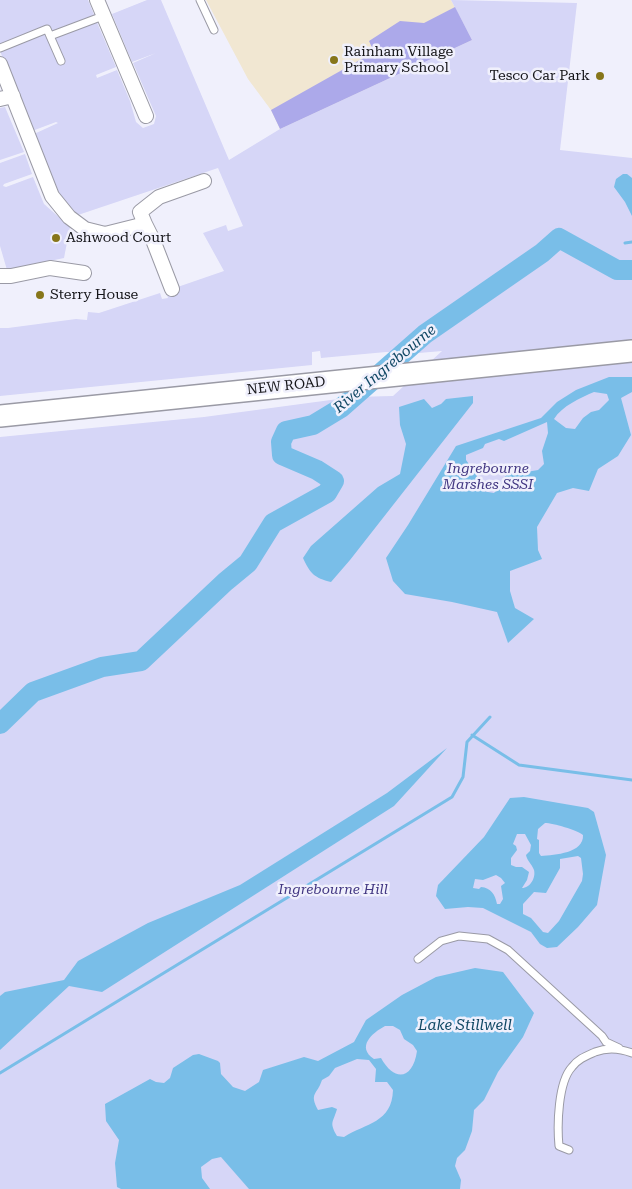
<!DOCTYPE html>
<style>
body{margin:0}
canvas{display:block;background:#f0f0fc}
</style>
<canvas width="632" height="1189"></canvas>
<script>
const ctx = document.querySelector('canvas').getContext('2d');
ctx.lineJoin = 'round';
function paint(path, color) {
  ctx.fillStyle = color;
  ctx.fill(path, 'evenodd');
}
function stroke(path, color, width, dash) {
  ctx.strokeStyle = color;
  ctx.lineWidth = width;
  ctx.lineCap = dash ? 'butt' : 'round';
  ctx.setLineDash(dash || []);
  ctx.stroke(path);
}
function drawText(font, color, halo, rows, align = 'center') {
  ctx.font = font + ' "Roboto Serif",serif';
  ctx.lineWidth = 5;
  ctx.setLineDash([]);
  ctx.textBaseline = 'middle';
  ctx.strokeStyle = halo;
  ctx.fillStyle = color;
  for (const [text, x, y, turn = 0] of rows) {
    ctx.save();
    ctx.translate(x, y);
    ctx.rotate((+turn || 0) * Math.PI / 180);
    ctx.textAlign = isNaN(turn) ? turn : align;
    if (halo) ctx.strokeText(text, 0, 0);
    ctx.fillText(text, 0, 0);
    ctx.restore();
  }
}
const education = new Path2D(`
 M 206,0 L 451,0 L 472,40 L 280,129 L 271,110 L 248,79 Z`);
const green = new Path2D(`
 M 0,0 L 88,0 L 95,17 L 50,33 L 48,27 L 0,45 Z
 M 147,0 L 161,0 L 229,160 L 280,129 L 472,40 L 451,0 L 577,3 L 560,150 L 632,158 L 632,1189 L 0,1189 L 0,437 L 204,417 L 353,397 L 393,396 L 442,351 L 419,353 L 386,352 L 321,358 L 320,351 L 312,352 L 312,365 L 0,396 L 0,328 L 8,328 L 76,319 L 87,320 L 88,312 L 99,313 L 160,293 L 162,299 L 168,298 L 166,291 L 224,271 L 203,233 L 226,225 L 228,231 L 243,226 L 218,168 L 78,215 L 61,197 L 34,134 L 58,123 L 56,122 L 32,131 L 0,51 L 47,32 L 48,41 L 55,56 L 57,55 L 52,38 L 96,20 L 116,67 L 96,75 L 97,78 L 117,70 L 130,101 L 136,122 L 143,128 L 154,124 L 156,116 L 133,63 L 156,53 L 132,62 L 112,14 Z
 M 5,107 L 24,152 L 0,160 L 0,108 Z
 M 25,154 L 32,174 L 4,184 L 3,186 L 6,187 L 33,177 L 44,204 L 70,227 L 64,258 L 7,270 L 0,246 L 0,163 Z`);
const forest = new Path2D(`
 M 455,7 L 472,40 L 280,129 L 271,110 L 374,52 L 369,41 L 400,21 L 424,23 Z`);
const water = new Path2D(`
 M 623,174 L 627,174 L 632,178 L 632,216 L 625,202 L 614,187 L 616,179 Z
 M 609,377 L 632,377 L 632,392 L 621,398 L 631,435 L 618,456 L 598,469 L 589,491 L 573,488 L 557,493 L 537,527 L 538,550 L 542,559 L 510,571 L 510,591 L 515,608 L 534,619 L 508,643 L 497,612 L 452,602 L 405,594 L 393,581 L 386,558 L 408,525 L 456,446 L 541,418 L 557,402 L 576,390 ZM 594,392 L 607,394 L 609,400 L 599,410 L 591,412 L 583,418 L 575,429 L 566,428 L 554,419 C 562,406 580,398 594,392 ZM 547,422 L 548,433 L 542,451 L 544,464 L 538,470 L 515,474 L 512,471 C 507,475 502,477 502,484 L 494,493 L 482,491 L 476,474 L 466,460 L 466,455 L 483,448 L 485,444 L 499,439 L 504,441 Z
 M 473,396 L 473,403 L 350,560 L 331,582 C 314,578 310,573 303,558 L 311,546 L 378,487 L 400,474 L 406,444 L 400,425 L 399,407 L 424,399 L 432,408 L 441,404 L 446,399 Z
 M 447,748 L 394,806 L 102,992 L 69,986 L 0,1050 L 0,996 L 5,992 L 64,980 L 78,961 L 148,923 L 240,885 L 387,793 Z
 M 524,797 L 588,808 L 594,812 L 606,855 L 597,905 L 578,927 L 557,947 L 547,948 L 540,944 L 531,932 L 483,908 L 468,907 L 445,909 L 436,896 L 438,885 L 484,837 L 510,798 ZM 545,823 C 553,823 577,830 583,835 C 584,853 555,855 541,856 L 539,853 L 539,840 L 537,839 L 538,829 ZM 517,834 L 525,834 L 531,845 L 530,851 L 526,855 C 527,861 532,864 534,870 C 536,878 530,888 522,888 L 527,880 L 529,872 L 522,867 L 516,867 L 511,865 L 511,858 L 517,850 L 516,846 L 513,844 ZM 578,856 L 581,858 L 583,874 L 582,881 L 559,921 L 548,933 L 543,932 L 531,918 L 523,914 L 523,904 L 534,892 L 546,893 L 560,868 L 560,859 ZM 496,875 L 501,878 L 505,883 L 501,886 L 503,899 L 500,904 L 497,904 C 495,894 491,888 481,887 L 479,889 L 473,888 L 475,879 L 483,880 Z
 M 475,968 L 503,972 L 534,1013 L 523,1037 L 498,1072 L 484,1100 L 474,1110 L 472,1131 L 465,1150 L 457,1158 L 455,1166 L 461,1180 L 460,1189 L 249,1189 L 221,1157 L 212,1159 L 201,1167 L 202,1178 L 210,1189 L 121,1189 L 117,1187 L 115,1163 L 119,1140 L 106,1121 L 105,1104 L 150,1079 L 156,1082 L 164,1083 L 170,1078 L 173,1068 L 193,1055 L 199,1054 L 218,1061 L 220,1063 L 221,1074 L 233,1087 L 245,1091 L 259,1082 L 263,1070 L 304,1057 L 318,1061 L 354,1042 L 366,1020 L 402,995 L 436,977 ZM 385,1026 L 393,1026 L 400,1030 L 404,1039 L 413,1045 L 417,1051 C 413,1079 395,1083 381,1058 L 374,1059 C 356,1047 372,1033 385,1026 ZM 357,1059 L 369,1060 L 376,1069 L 375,1082 L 387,1082 L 393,1090 C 392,1123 366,1123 344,1137 L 337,1136 C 329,1122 333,1123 337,1109 L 332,1107 L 318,1110 C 309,1093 317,1095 322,1080 L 329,1076 L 335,1068 Z`);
const stream = new Path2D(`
 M 625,243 L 632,242
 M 472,735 L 519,765 L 632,780
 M 0,1073 L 452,797 L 463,777 L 467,742 L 490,717`);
const river = new Path2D(`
 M 0,724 L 33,692 L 102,667 L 141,661 L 225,582 L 248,563 L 273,523 L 327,493 L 334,481 L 317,470 L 282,455 L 281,442 L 286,431 L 313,425 L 341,408 L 425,334 L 542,253 L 559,238 L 617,270 L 632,270`);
const lane = new Path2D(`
 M 200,0 L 214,30
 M 50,36 L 61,61
 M 0,48 L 47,29 L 50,36 L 103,16
 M 418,959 L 441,941 L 459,936 L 488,939 L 508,950 L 602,1036 L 606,1042 L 619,1048
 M 569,1150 L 559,1146 C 557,1125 558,1082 572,1067 C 578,1059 586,1056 595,1052 C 608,1047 619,1048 632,1053`);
const street = new Path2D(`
 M 97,0 L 146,116
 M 0,64 L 52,196 L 69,217 L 85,229 L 105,234 L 145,224 L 153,240 L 172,289
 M 0,99 L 13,96
 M 145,224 L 140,212 L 159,197 L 204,181
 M 0,276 L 11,276 L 50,268 L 84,273`);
const primary = new Path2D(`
 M 0,416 L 632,351`);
const markers = [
 [334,60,5,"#87761a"],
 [600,76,5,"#87761a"],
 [56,238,5,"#87761a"],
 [40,295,5,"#87761a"]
];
const poiNames = [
 ["Rainham Village",344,52],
 ["Primary School",344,68],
 ["Tesco Car Park",590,76,"right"],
 ["Ashwood Court",66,238],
 ["Sterry House",50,295]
];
const streetNames = [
 ["NEW ROAD",286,386,-6]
];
const parkNames = [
 ["Ingrebourne",488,469],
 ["Marshes SSSI",488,485],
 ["Ingrebourne Hill",333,890]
];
const waterNames = [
 ["River Ingrebourne",385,369,-40],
 ["Lake Stillwell",465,1026]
];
paint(education, '#f1e7d2');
paint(green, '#d6d6f7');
paint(forest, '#aca9ea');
paint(water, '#79bee8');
stroke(stream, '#79bee8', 3);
stroke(river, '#79bee8', 20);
stroke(lane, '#9a9aa5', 9);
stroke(street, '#9a9aa5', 16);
stroke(primary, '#9a9aa5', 24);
stroke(lane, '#fff', 7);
stroke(street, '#fff', 14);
stroke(primary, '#fff', 21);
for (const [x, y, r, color] of markers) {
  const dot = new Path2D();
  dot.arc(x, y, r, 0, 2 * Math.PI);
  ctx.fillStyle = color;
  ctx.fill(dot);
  stroke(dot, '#f0f0fc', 2);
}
drawText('14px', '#151519', '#f0f0fc', poiNames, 'left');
drawText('14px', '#151519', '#f0f0fc', streetNames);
drawText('italic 14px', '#423782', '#f0f0fc', parkNames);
drawText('italic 15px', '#114865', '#f0f0fc', waterNames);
</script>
